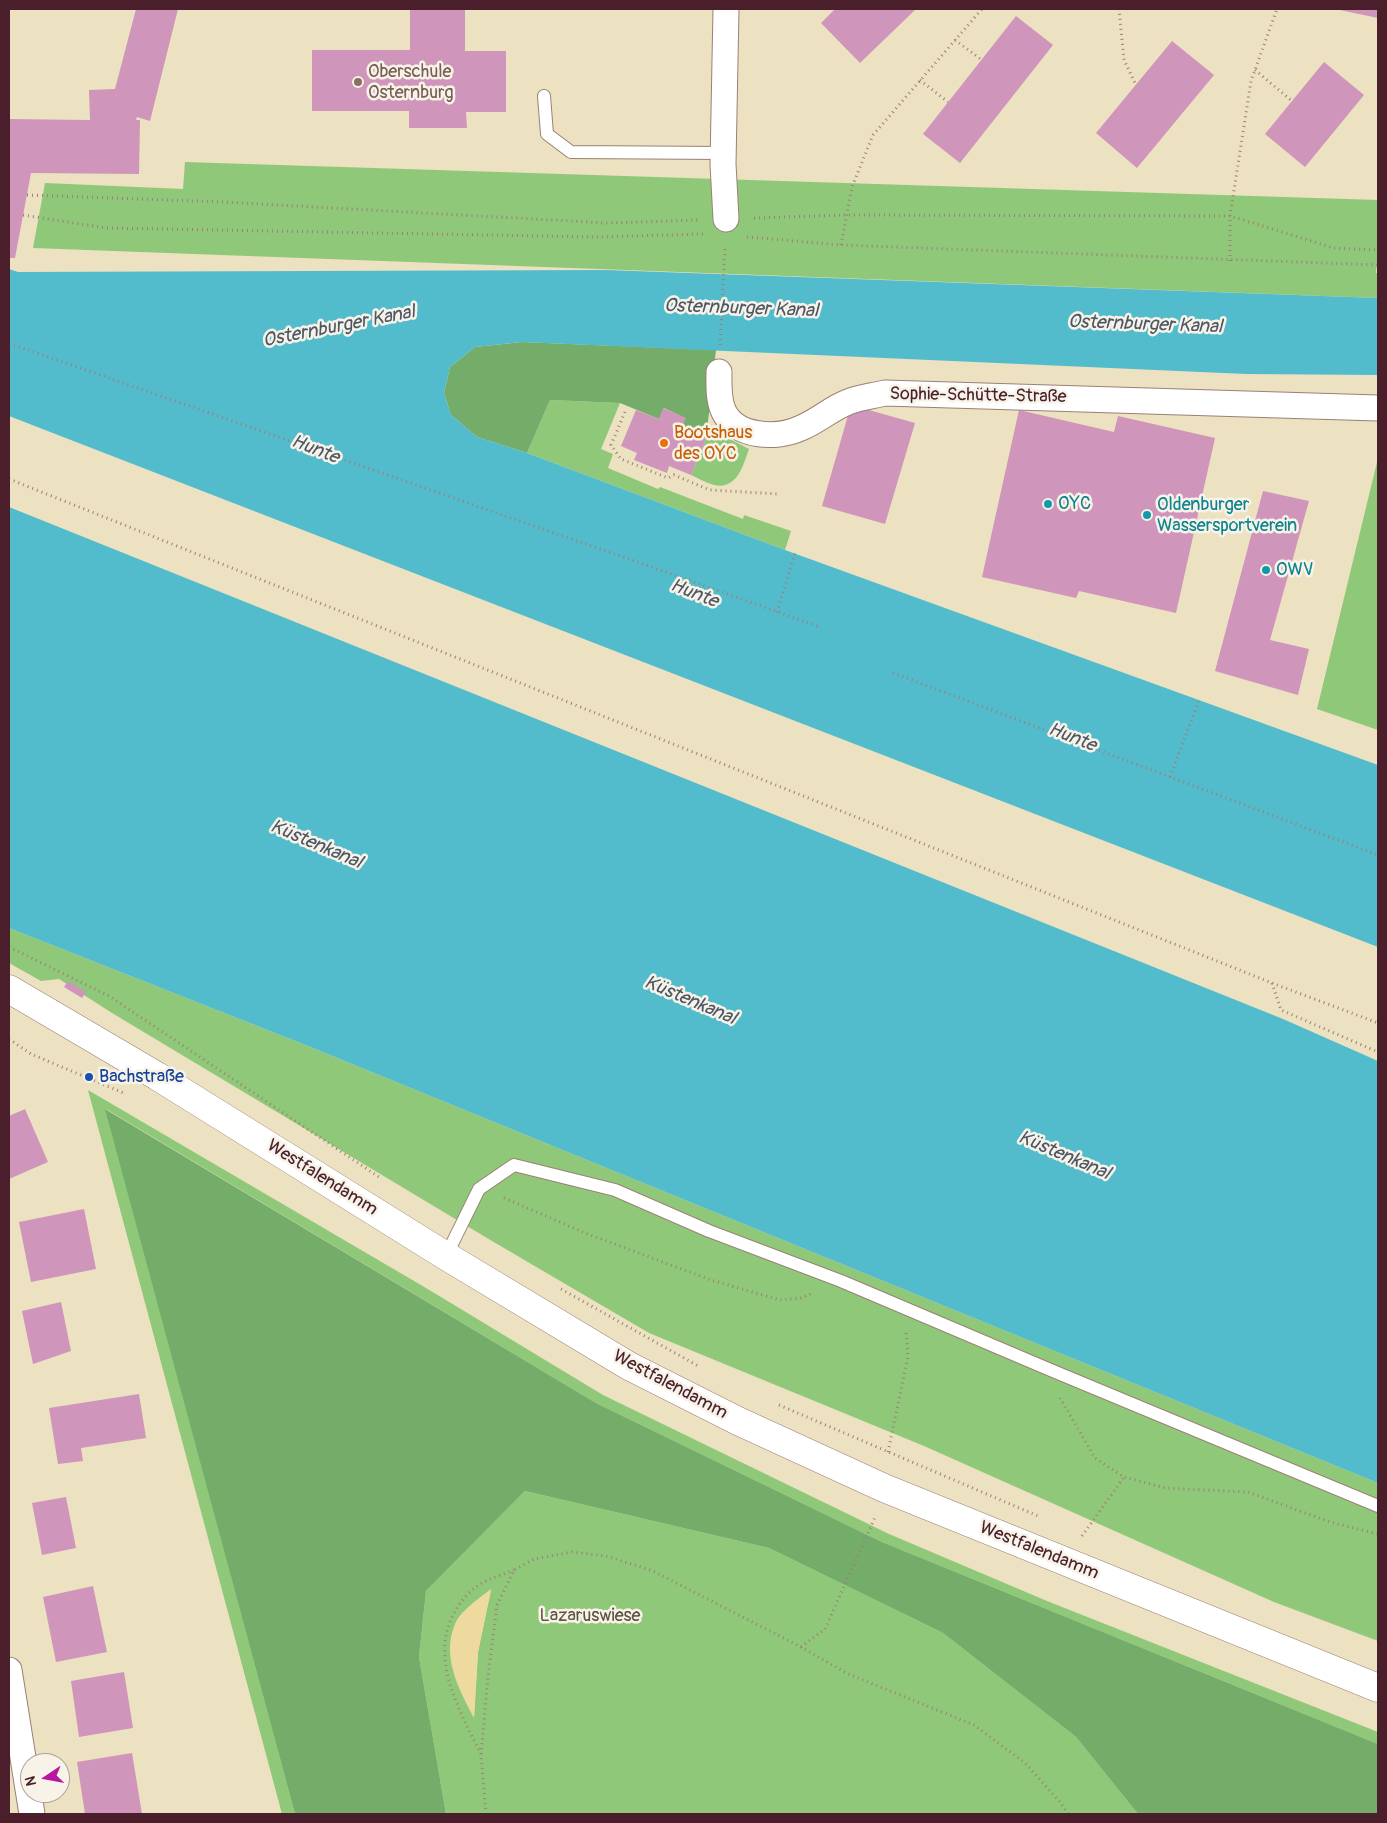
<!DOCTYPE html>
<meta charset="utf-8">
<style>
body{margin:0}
#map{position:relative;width:1387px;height:1823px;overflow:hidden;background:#ece1c0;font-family:Pangolin,sans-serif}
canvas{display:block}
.frame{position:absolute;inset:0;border:10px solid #4a1f2b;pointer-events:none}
.north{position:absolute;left:20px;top:1753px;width:50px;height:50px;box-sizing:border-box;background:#f7f3e8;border:1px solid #b29e9c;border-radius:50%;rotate:258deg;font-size:14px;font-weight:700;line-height:20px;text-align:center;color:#4a1f2b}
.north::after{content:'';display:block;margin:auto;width:18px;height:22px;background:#b5179e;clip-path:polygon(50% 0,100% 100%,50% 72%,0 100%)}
</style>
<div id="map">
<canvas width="1387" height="1823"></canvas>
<div class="frame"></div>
<div class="north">N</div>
</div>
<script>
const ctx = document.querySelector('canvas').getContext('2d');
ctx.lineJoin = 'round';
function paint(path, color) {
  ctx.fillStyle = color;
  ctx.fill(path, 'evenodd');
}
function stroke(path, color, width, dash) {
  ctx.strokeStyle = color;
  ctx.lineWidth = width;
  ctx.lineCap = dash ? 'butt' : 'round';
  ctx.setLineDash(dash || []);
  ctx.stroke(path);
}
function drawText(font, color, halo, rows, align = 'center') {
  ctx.font = font + ' Pangolin,sans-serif';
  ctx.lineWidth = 5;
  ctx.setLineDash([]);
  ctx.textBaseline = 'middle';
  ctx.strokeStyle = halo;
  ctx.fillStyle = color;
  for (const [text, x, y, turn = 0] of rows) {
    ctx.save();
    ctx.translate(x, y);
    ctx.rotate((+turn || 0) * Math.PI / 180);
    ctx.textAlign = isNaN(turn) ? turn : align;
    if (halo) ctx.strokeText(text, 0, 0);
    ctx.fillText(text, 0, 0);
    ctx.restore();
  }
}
const green = new Path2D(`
 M 185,162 L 1378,200 L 1378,251 L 1376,273 L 1378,273 L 1378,298 L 33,248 L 45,183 L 183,189 Z
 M 550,400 L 620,403 L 601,449 L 613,454 L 608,468 L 658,489 L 660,487 L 743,519 L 744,515 L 791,531 L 785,550 L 527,453 Z
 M 724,436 L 749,449 C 743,466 737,490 714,485 C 706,483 698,478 691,475 L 706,439 Z
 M 1378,458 L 1378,730 L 1317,709 Z
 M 9,928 L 308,1046 L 1378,1483 L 1378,1641 L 1274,1602 L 924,1446 L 649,1333 L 492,1241 L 112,1013 L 59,979 L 41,981 L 9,963 Z
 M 88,1090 L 426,1288 L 603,1395 L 889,1534 L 1047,1601 L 1378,1732 L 1378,1744 L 882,1542 L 596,1403 L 106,1109 L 295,1814 L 282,1814 Z
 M 525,1491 L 769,1548 L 943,1633 L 1076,1737 L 1138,1814 L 446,1814 L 419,1657 L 426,1591 ZM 491,1590 L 478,1652 L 474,1717 L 471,1605 Z`);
const forest = new Path2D(`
 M 522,342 L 716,350 L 706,439 L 681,429 L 685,418 L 664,408 L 659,419 L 620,403 L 550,400 L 527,453 L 477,437 L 451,415 L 444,393 L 450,367 L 475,347 Z
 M 105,1109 L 596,1403 L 882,1542 L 1378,1744 L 1378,1814 L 1138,1814 L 1076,1737 L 943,1633 L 769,1548 L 525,1491 L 426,1591 L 419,1657 L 446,1814 L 295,1814 Z`);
const sand = new Path2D(`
 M 491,1589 L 478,1652 L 474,1718 C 459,1689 441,1657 455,1624 C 461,1610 480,1598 491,1589 Z`);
const water = new Path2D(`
 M 9,269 L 18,272 L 606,270 L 1378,298 L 1378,375 L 1246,374 L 522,342 L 475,347 L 450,367 L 444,393 L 451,415 L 477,437 L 527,453 L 785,550 L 1378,765 L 1378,947 L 9,416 Z
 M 9,507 L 1283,1019 L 1378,1061 L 1378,1483 L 308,1046 L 9,928 Z`);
const building = new Path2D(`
 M 136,9 L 178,9 L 150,121 L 137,117 L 136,120 L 140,120 L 139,174 L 31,173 L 15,258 L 9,258 L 9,119 L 90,120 L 89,90 L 115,89 Z
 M 410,9 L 465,9 L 465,51 L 506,51 L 506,112 L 466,112 L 467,128 L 409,128 L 409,111 L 312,111 L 312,50 L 410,50 Z
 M 835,9 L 916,9 L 860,63 L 821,23 Z
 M 1340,9 L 1378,9 L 1378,18 L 1340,10 Z
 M 1016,16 L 1053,45 L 960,163 L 923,134 Z
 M 1172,41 L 1214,75 L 1137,168 L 1096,133 Z
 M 1324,62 L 1364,95 L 1305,167 L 1265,134 Z
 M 851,405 L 915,423 L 885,524 L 822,506 Z
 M 663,408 L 686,418 L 681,429 L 706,439 L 691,475 L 669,466 L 667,473 L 634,460 L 637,453 L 621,446 L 636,410 L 659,419 Z
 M 1019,410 L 1114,432 L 1118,416 L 1215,438 L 1176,613 L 1079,591 L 1076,598 L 982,577 Z
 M 1263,491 L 1309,501 L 1270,640 L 1309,649 L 1298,695 L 1215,671 Z
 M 68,981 L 86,992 L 82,998 L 64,987 Z
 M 25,1109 L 48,1162 L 9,1179 L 9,1116 Z
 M 84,1209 L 96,1269 L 31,1282 L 19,1222 Z
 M 61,1302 L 71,1351 L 33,1364 L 22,1311 Z
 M 139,1394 L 146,1438 L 81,1448 L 83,1461 L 58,1464 L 49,1408 Z
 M 66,1497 L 76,1548 L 42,1555 L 32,1503 Z
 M 93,1586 L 107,1652 L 56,1662 L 43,1597 Z
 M 124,1672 L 133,1728 L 79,1737 L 71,1681 Z
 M 132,1753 L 142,1814 L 85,1814 L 77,1762 Z`);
const path = new Path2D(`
 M 1119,9 L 1124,60 L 1136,85
 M 955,40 L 982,60
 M 1255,70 L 1292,101
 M 920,80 L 948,102
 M 27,195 L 223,202 L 607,223 L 700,220
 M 23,215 L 106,228 L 596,237 L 704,234
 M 754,218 L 846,215 L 1230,216 L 1334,248 L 1378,250
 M 747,237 L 841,245 L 1378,265
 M 841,245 L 852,187 L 873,135 L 982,9
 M 1230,261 L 1230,216 L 1251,81 L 1277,9
 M 9,345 L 20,347 L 666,572 L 820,627
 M 720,345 L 725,247
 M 625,412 L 611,445 L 621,459 L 668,478 L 674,475 L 710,490 L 778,494
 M 9,479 L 1272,983 L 1378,1023
 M 777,612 L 795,553
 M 893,673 L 1378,855
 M 1170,777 L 1199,700
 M 9,947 L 109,996 L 379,1177
 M 1272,983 L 1281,1010 L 1378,1052
 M 9,1039 L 31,1054 L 126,1094
 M 504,1198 L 585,1233 L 711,1280 L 780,1300 L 802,1298 L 813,1293
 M 561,1289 L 700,1367
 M 1060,1398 L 1095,1458 L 1124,1477 L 1165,1488 L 1248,1492 L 1330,1522 L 1378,1534
 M 779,1405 L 1038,1516
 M 888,1452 L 908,1356 L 906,1331
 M 1082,1536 L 1124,1477
 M 801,1647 L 825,1629 L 876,1515
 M 481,1754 C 460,1712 429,1659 454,1613 C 460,1602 468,1592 479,1585 C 489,1578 502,1575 514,1570
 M 486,1814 L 481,1755 L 488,1677 L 497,1605 L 514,1570 L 534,1559 L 572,1552 L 606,1556 L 653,1571 L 801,1647 L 846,1673 L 974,1725 L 1025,1763 L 1060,1802 L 1068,1814`);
const lane = new Path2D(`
 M 544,96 L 547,134 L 571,152 L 723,153
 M 446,1256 L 479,1189 L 514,1165 L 615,1190 L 709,1231 L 841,1281 L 1053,1371 L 1378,1506`);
const street = new Path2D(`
 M 726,9 L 723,164 L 726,219
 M 719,372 C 719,384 718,398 723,410 C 735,438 777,439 801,428 C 818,421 832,408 848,402 C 860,397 873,396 885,393 L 1378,408
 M 9,1670 L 32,1814`);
const secondary = new Path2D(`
 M 9,989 L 157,1076 L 446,1256 L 629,1366 L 738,1421 L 884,1488 L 1378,1688`);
const markers = [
 [358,82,5,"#8d6e63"],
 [664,443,5,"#e8710a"],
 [1048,504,5,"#0f9aa8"],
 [1147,515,5,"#0f9aa8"],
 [1266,570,5,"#0f9aa8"],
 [89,1077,5,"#1a4fb4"]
];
const educationNames = [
 ["Oberschule",368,72],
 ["Osternburg",368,93]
];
const streetNames = [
 ["Sophie-Schütte-Straße",978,396,1],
 ["Westfalendamm",322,1178,32],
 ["Westfalendamm",670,1385,28],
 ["Westfalendamm",1039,1551,22]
];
const foodNames = [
 ["Bootshaus",674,433],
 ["des OYC",674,454]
];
const cultureNames = [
 ["OYC",1058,504],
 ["Oldenburger",1157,505],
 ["Wassersportverein",1157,526],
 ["OWV",1276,570]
];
const transitNames = [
 ["Bachstraße",99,1077]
];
const parkNames = [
 ["Lazaruswiese",590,1616]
];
const waterNames = [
 ["Osternburger Kanal",741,309,2],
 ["Osternburger Kanal",1145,325,2],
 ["Osternburger Kanal",339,327,-11],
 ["Hunte",315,450,21],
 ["Hunte",694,594,21],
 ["Hunte",1072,738,21],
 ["Küstenkanal",316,845,23],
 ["Küstenkanal",690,1001,23],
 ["Küstenkanal",1064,1156,23]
];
paint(green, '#90c87a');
paint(forest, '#74ac6a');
paint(sand, '#eeda9e');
paint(water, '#52bccd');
paint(building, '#d095bb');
stroke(lane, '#9b8076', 14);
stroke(street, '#9b8076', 27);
stroke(secondary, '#9b8076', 29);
stroke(path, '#9b8076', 3, [1, 4]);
stroke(lane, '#fff', 12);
stroke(street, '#fff', 25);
stroke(secondary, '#fff', 28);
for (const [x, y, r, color] of markers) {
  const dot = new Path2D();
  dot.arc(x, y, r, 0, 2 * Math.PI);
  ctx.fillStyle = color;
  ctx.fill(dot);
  stroke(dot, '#f7f3e8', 2);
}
drawText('18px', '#785e54', '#f7f3e8', educationNames, 'left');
drawText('18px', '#4a1f2b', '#f7f3e8', streetNames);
drawText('18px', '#c56008', '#f7f3e8', foodNames, 'left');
drawText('18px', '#0d838f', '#f7f3e8', cultureNames, 'left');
drawText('18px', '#164399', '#f7f3e8', transitNames, 'left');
drawText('18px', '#5f5243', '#f7f3e8', parkNames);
drawText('italic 19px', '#4d5664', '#f7f3e8', waterNames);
</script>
